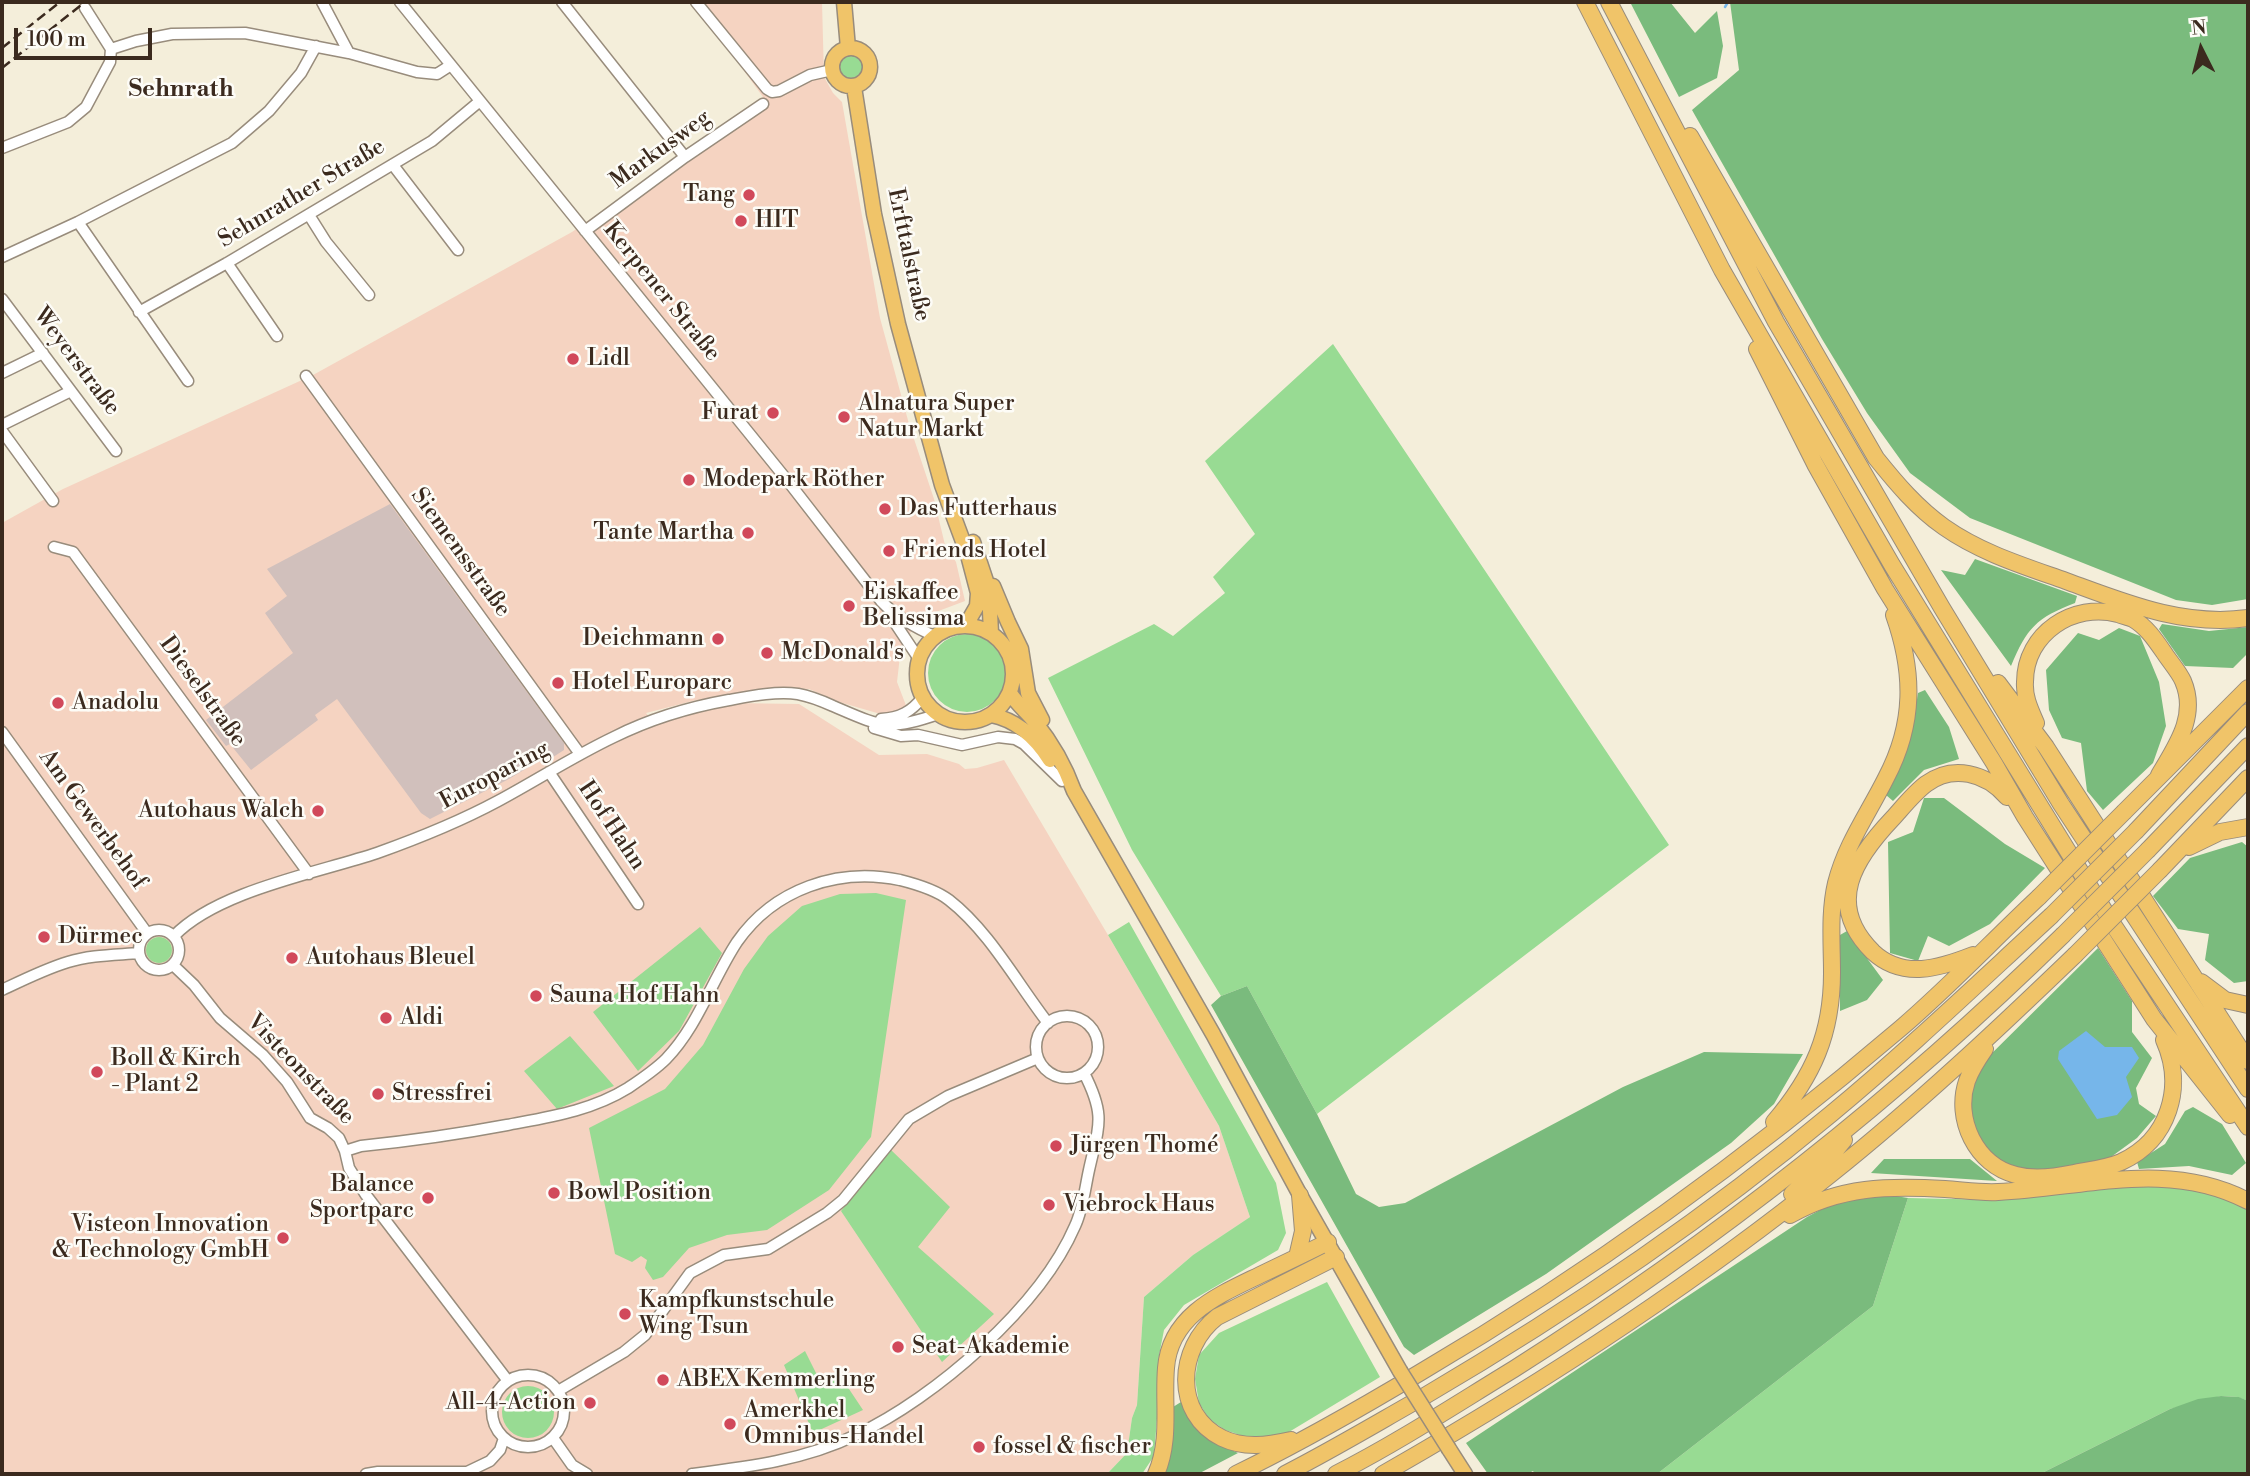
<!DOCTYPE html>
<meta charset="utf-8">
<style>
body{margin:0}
#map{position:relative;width:2250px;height:1476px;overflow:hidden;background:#f4eeda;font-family:"Libre Bodoni",serif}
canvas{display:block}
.frame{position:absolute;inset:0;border:4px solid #3b2a1e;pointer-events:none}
.north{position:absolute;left:2166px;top:14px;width:70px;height:70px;-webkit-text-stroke:5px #fdfcf7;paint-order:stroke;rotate:354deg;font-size:19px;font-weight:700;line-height:28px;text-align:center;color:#3b2a1e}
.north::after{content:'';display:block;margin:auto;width:24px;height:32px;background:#3b2a1e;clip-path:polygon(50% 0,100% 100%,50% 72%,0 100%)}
.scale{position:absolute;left:14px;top:28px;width:138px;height:32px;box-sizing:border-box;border:4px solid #3b2a1e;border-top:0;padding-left:9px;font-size:21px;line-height:24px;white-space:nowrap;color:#3b2a1e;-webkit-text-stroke:5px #fdfcf7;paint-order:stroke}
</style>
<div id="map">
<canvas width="2250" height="1476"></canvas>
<div class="frame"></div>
<div class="north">N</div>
<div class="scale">100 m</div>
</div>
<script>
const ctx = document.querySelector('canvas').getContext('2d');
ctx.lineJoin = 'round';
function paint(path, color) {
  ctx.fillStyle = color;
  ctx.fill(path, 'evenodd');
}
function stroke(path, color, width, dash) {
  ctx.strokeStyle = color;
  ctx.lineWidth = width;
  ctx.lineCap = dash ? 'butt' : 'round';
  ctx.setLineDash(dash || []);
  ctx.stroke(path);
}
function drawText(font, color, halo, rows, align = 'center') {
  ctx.font = font + ' "Libre Bodoni",serif';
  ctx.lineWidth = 5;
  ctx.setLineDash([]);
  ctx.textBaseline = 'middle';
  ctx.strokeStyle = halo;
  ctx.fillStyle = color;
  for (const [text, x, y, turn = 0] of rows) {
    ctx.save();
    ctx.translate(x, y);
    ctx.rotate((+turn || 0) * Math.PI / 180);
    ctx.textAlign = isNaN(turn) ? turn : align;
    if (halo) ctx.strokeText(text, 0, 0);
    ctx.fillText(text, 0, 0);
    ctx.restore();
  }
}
const built = new Path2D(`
 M 694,2 L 822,2 L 824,77 L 833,93 L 842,102 L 880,318 L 909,424 L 934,499 L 945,545 L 956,562 L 965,601 L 920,618 L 901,647 L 897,682 L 907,708 L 894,715 L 877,713 L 839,702 L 809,689 L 790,688 L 697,700 L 646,713 L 655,724 L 732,703 L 799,704 L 879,755 L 927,754 L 959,764 L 965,769 L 977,768 L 1004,760 L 1108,935 L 1219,1126 L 1250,1217 L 1193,1255 L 1144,1297 L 1137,1405 L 1132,1418 L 1127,1453 L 1107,1474 L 2,1474 L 2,523 L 63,489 L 313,375 L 572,232 L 763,97 Z`);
const industrial = new Path2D(`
 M 390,504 L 564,743 L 564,750 L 547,761 L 537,762 L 509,779 L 430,819 L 421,813 L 337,699 L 315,715 L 318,720 L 251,770 L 230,744 L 226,746 L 206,720 L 293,653 L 265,613 L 287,596 L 267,569 Z`);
const green = new Path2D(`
 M838 68a14 14 0 1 1 28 0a14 14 0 1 1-28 0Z
 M 1333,344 L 1669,845 L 1317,1114 L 1247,986 L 1221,996 L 1132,850 L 1048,678 L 1154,624 L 1173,636 L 1225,593 L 1213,577 L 1255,534 L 1205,461 Z
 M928 673a39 39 0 1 1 78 0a39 39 0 1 1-78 0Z
 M 876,893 L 906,900 L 871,1137 L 829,1190 L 767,1230 L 727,1235 L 689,1248 L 663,1277 L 653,1280 L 645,1268 L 647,1260 L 641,1256 L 632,1262 L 615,1254 L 589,1128 L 665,1089 L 703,1045 L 744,969 L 768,936 L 802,906 L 840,894 Z
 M 1129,922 L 1276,1183 L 1286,1233 L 1278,1250 L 1184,1305 L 1164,1330 L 1158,1361 L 1158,1406 L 1154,1456 L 1142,1474 L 1107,1474 L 1127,1453 L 1132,1418 L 1137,1405 L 1144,1297 L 1193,1255 L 1250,1217 L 1219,1126 L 1108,935 Z
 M 700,927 L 722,953 L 679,1031 L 638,1071 L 593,1012 Z
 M146 950a13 13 0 1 1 26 0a13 13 0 1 1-26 0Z
 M 570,1036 L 614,1086 L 557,1109 L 524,1071 Z
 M 891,1150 L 950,1207 L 918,1247 L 994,1314 L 942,1362 L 841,1211 Z
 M 2181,1183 L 2248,1205 L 2248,1401 L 2238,1397 L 2221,1396 L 2170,1409 L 2040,1474 L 1657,1474 L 1873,1306 L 1908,1198 L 1997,1200 L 2124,1184 Z
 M 1327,1282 L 1380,1377 L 1284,1435 L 1252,1439 L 1225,1430 L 1209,1419 L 1199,1403 L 1195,1379 L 1199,1355 L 1219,1333 Z
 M 805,1351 L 817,1375 L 839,1374 L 863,1410 L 813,1433 L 784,1365 Z
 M502 1412a26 26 0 1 1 52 0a26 26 0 1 1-52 0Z`);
const forest = new Path2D(`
 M 1630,2 L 1670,2 L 1695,33 L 1717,11 L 1723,46 L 1717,78 L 1679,97 Z
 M 1730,2 L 2248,2 L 2248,599 L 2212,605 L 2176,600 L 1970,518 L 1910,473 L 1867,413 L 1822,339 L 1692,110 L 1739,70 Z
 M 1975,559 L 2077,596 L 2075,603 C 2036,618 2027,628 2011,666 L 1941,570 L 1965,575 Z
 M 2162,624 L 2209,631 L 2248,627 L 2248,653 L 2233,668 L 2185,666 L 2159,629 Z
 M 2119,628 L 2140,636 L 2159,682 L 2166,726 L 2153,763 L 2103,810 L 2087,791 L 2081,743 L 2062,738 L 2049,710 L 2046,670 L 2078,633 L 2099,640 Z
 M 1925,690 L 1949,727 L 1959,759 L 1924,770 L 1893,801 L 1886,795 L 1911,736 L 1918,693 Z
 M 1924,798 L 1944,798 L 2005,844 L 2045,868 L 1990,924 L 1949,946 L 1928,936 L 1918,961 L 1890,953 L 1888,842 L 1913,832 Z
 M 2242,842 L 2248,847 L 2248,981 L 2234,983 L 2205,960 L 2209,934 L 2178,929 L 2153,896 L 2190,858 Z
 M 1847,931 L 1883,980 L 1867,1000 L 1840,1011 L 1840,935 Z
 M 2098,948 L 2132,1001 L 2132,1032 L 2152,1058 L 2136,1088 L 2139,1104 L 2156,1116 L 2137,1138 L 2111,1157 L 2070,1169 L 2022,1172 L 2001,1163 L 1975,1135 L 1969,1099 L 1972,1073 Z
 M 1247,986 L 1317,1114 L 1356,1194 L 1379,1207 L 1405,1203 L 1623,1087 L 1704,1052 L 1803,1054 L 1774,1104 L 1731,1143 L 1546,1274 L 1414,1355 L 1404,1347 L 1211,1005 L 1221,996 Z
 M 2193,1107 L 2222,1124 L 2246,1163 L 2232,1175 L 2189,1166 L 2139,1169 L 2137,1162 L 2165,1144 L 2185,1111 Z
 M 1884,1159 L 1970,1159 L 1997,1181 L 1871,1173 Z
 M 1883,1194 L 1908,1198 L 1873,1306 L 1657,1474 L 1535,1474 L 1533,1471 L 1527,1474 L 1488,1474 L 1466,1443 L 1807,1217 L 1837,1201 Z
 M 2221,1396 L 2239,1397 L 2248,1401 L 2248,1474 L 2040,1474 L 2170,1409 L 2198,1399 Z
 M 1181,1402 C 1193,1434 1208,1439 1238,1453 L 1198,1474 L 1164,1474 L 1173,1407 Z`);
const water = new Path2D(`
 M 2086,1031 L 2105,1047 L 2132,1047 L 2139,1058 L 2126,1077 L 2132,1097 L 2117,1115 L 2097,1119 L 2058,1059 L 2059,1051 Z`);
const stream = new Path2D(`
 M 1725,7 L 1728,2`);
const minor = new Path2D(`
 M 322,2 L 349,53
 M 400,2 L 787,480 L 881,601 C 894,615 917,629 935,636
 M 562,2 L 685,157
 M 696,2 L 767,89 L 772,92 L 779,91 L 810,75 L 832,70
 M 85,8 L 111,49
 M 111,49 L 136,41 L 172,34 L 245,33 L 349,53 L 417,72 L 437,74 L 451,65
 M 2,148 L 68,122 L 86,107 L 110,62 L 111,49
 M 393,165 L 458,250
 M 309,215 L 326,242 L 369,295
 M 78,222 L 188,381
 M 585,231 L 685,157 L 763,104
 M 2,257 L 78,222 L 232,143 L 269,111 L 301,73 L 316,46
 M 227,263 L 277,336
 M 2,299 L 116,451
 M 139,312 L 227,263 L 432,141 L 480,101
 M 2,373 L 43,353
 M 306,376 L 580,754
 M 2,425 L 71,391
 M 2,431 L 53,501
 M 54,547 L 73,552 L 309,874
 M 889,609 L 893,620 L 919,659
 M 881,719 C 900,718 911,712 923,697
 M 874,728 L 901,736 L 918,735 L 962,745 L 998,737 L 1015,739 L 1024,744 L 1062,781
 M 2,732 L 147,933
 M 549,772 L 638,904
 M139 950a20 20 0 1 1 40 0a20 20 0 1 1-40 0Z
 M 174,936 C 217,891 317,873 377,853 C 419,838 459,822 498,801 C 537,780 574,756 614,737 C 650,719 690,707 729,700 C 751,696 776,691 798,694 C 809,696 822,701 833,706 C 880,726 887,732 938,714
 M 173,965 L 194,985 L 220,1018 L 263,1055 L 287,1082 L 310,1118 L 328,1128 L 339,1138 L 345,1151 L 349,1168 L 366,1195 L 508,1381
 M 2,990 C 23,980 45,969 68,962 C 90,955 115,955 139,953
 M1036 1047a31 31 0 1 1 62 0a31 31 0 1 1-62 0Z
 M 345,1151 L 361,1146 C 410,1141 459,1134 507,1125 C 549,1117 591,1111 628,1088 C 640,1080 655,1070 666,1059 C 698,1026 712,980 737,942 C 774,889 838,867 900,880 C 916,884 936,890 949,900 C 989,931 1017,983 1048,1023
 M492 1411a36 36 0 1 1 72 0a36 36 0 1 1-72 0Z
 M 558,1391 L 624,1352 L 645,1335 L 690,1273 L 724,1255 L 768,1249 L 827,1213 L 843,1200 L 909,1119 L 948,1096 L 1038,1058
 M 553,1438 L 572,1465 L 587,1474
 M 366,1474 L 378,1472 L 467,1472 L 490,1461 L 500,1450 L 504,1438
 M 692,1474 C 748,1467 805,1460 856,1435 C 935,1398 1040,1307 1075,1226 C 1083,1209 1085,1188 1089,1170 C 1099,1125 1106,1116 1084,1073`);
const major = new Path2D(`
 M 844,2 L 848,48
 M832 67a19 19 0 1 1 38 0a19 19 0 1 1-38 0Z
 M 854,87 L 874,214 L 898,324 L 942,485 L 968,555 L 978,593 L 977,606 L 966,625
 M 973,542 L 989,590 L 991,633
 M 993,586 L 1008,622 L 1021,649 L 1028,693 L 1042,720
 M917 674a48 48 0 1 1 96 0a48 48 0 1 1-96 0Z
 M 1010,693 C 1017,704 1027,712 1035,722 C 1052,743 1065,766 1074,791 L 1213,1034 L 1300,1195 L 1400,1371
 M 991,715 C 1017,720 1036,738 1050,760
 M 1449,1449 L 1465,1474`);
const highway = new Path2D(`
 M 1585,2 L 1722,270 L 1892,565 L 2112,923 L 2248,1127
 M 1609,2 L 1776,322 L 1942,608 L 2061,804 L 2248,1089
 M 1690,136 L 1876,458 C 1896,483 1917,508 1944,527 C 1981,553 2024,566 2066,581 C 2126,603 2183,627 2248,618
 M 1757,349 L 1815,464 L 1885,589 L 1994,763 L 2025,817 L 2154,1019 L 2230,1115
 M 1998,683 L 2046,747 L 2248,1061
 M 2036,723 C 2030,709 2024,697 2025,682 C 2025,633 2074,602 2118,614 C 2123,616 2129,617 2133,619 C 2147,627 2156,641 2165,654 C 2171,663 2179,672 2183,681 C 2198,716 2176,746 2159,775
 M 2124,812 L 2248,688
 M 2136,831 L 2248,712
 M 2189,847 L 2220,832 L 2248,827
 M 2148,850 L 2248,746
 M 2160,870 L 2248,778
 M 1973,955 C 1940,968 1903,980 1873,952 C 1824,904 1855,858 1893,818 C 1903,807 1914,793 1926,784 C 1953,764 1986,773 2007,797
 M 2201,982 L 2225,1000 L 2248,1005
 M 1985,1049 C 1978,1059 1971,1070 1967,1081 C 1954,1119 1976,1165 2016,1175 C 2035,1180 2055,1177 2074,1173 C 2090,1170 2107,1168 2121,1162 C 2169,1140 2185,1087 2164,1040
 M 1774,1122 C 1813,1076 1832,1034 1832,973 C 1832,943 1829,913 1836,883 C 1846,844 1868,814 1886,778 C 1915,723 1914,672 1894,615
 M 1792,1194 L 1831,1156 L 1844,1140
 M 1790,1215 C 1841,1186 1888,1186 1945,1189 C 1962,1190 1980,1193 1998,1192 C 2084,1188 2168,1159 2248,1201
 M 1297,1257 L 1303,1231 L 1300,1195
 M 1291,1440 C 1268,1445 1245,1449 1222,1438 C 1173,1414 1177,1348 1217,1317 L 1336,1257
 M 1156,1474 C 1171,1440 1163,1404 1166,1368 C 1170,1315 1219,1295 1260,1275 C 1283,1264 1306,1253 1328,1242
 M 1236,1474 C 1300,1443 1361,1408 1421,1372 C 1591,1272 1751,1156 1901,1028 C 1949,987 1993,940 2039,897
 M 1285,1474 C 1332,1450 1377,1423 1423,1397 C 1566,1313 1704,1220 1831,1114 C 1907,1051 1978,983 2051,916
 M 1336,1474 C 1397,1443 1455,1405 1514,1369 C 1711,1244 1896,1099 2063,935
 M 1383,1474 C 1539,1385 1691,1287 1831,1174 C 1916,1106 1996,1031 2075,955`);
const rail = new Path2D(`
 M 2,48 L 60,2
 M 2,68 L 85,2`);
const majorBridge = new Path2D(`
 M 1400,1371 L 1449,1449`);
const highwayBridge = new Path2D(`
 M 2039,897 L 2124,812
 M 2051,916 L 2136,831
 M 2063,935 L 2148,850
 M 2075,955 L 2160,870`);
const markers = [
 [749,195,7,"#d1495b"],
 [741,221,7,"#d1495b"],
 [573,359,7,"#d1495b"],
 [773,413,7,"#d1495b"],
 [844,417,7,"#d1495b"],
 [689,480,7,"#d1495b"],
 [885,509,7,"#d1495b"],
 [748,533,7,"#d1495b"],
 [889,551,7,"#d1495b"],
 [849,606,7,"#d1495b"],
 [718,639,7,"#d1495b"],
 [767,653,7,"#d1495b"],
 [558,683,7,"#d1495b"],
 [58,703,7,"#d1495b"],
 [318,811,7,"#d1495b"],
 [44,937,7,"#d1495b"],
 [292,958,7,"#d1495b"],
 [536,996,7,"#d1495b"],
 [386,1018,7,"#d1495b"],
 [97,1072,7,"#d1495b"],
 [378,1094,7,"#d1495b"],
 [1056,1146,7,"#d1495b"],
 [554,1193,7,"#d1495b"],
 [428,1198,7,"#d1495b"],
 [1049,1205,7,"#d1495b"],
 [283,1238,7,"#d1495b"],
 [625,1314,7,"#d1495b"],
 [898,1347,7,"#d1495b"],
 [663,1380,7,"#d1495b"],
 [590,1403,7,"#d1495b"],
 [730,1424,7,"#d1495b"],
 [979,1447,7,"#d1495b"]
];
const streetNames = [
 ["Markusweg",661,150,-36],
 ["Sehnrather Straße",302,194,-31],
 ["Erfttalstraße",908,255,78],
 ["Kerpener Straße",661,292,51],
 ["Weyerstraße",76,362,53],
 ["Siemensstraße",460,553,54],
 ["Dieselstraße",202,692,54],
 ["Europaring",495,776,-28],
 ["Am Gewerbehof",92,820,54],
 ["Hof Hahn",611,826,56],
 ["Visteonstraße",300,1070,46]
];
const poiNames = [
 ["Tang",735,195,"right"],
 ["HIT",755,221],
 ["Lidl",587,359],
 ["Alnatura Super",858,404],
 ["Natur Markt",858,430],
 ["Furat",759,413,"right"],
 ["Modepark Röther",703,480],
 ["Das Futterhaus",899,509],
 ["Tante Martha",734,533,"right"],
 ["Friends Hotel",903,551],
 ["Eiskaffee",863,593],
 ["Belissima",863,619],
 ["Deichmann",704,639,"right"],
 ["McDonald's",781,653],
 ["Hotel Europarc",572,683],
 ["Anadolu",72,703],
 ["Autohaus Walch",304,811,"right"],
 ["Dürmec",58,937],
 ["Autohaus Bleuel",306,958],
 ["Sauna Hof Hahn",550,996],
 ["Aldi",400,1018],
 ["Boll & Kirch",111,1059],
 ["- Plant 2",111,1085],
 ["Stressfrei",392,1094],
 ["Jürgen Thomé",1070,1146],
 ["Balance",414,1185,"right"],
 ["Sportparc",414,1211,"right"],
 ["Bowl Position",568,1193],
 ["Viebrock Haus",1063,1205],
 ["Visteon Innovation",269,1225,"right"],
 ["& Technology GmbH",269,1251,"right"],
 ["Kampfkunstschule",639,1301],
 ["Wing Tsun",639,1327],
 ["Seat-Akademie",912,1347],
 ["ABEX Kemmerling",677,1380],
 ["All-4-Action",576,1403,"right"],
 ["Amerkhel",744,1411],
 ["Omnibus-Handel",744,1437],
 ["fossel & fischer",993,1447]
];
const neighbourhoodNames = [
 ["Sehnrath",181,90]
];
paint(built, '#f5d3c1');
paint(industrial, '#d1c0bc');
paint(green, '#98db93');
paint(forest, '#7abb7d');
paint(water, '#76b6ea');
stroke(stream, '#76b6ea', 2.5);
stroke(minor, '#988c7c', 13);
stroke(major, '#988c7c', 17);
stroke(highway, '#988c7c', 18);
stroke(minor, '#fff', 10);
stroke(major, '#f0c469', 14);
stroke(highway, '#f0c469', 16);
stroke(rail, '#3b2a1e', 2.5, [10, 5]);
stroke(majorBridge, '#988c7c', 17, []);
stroke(highwayBridge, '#988c7c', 18, []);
stroke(majorBridge, '#f0c469', 14);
stroke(highwayBridge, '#f0c469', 16);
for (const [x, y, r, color] of markers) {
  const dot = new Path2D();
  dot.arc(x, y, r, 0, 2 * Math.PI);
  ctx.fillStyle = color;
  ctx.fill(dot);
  stroke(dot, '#fdfcf7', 2.5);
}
drawText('23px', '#3b2a1e', '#fdfcf7', streetNames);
drawText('23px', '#3b2a1e', '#fdfcf7', poiNames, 'left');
drawText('bold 24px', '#3b2a1e', '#fdfcf7', neighbourhoodNames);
</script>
